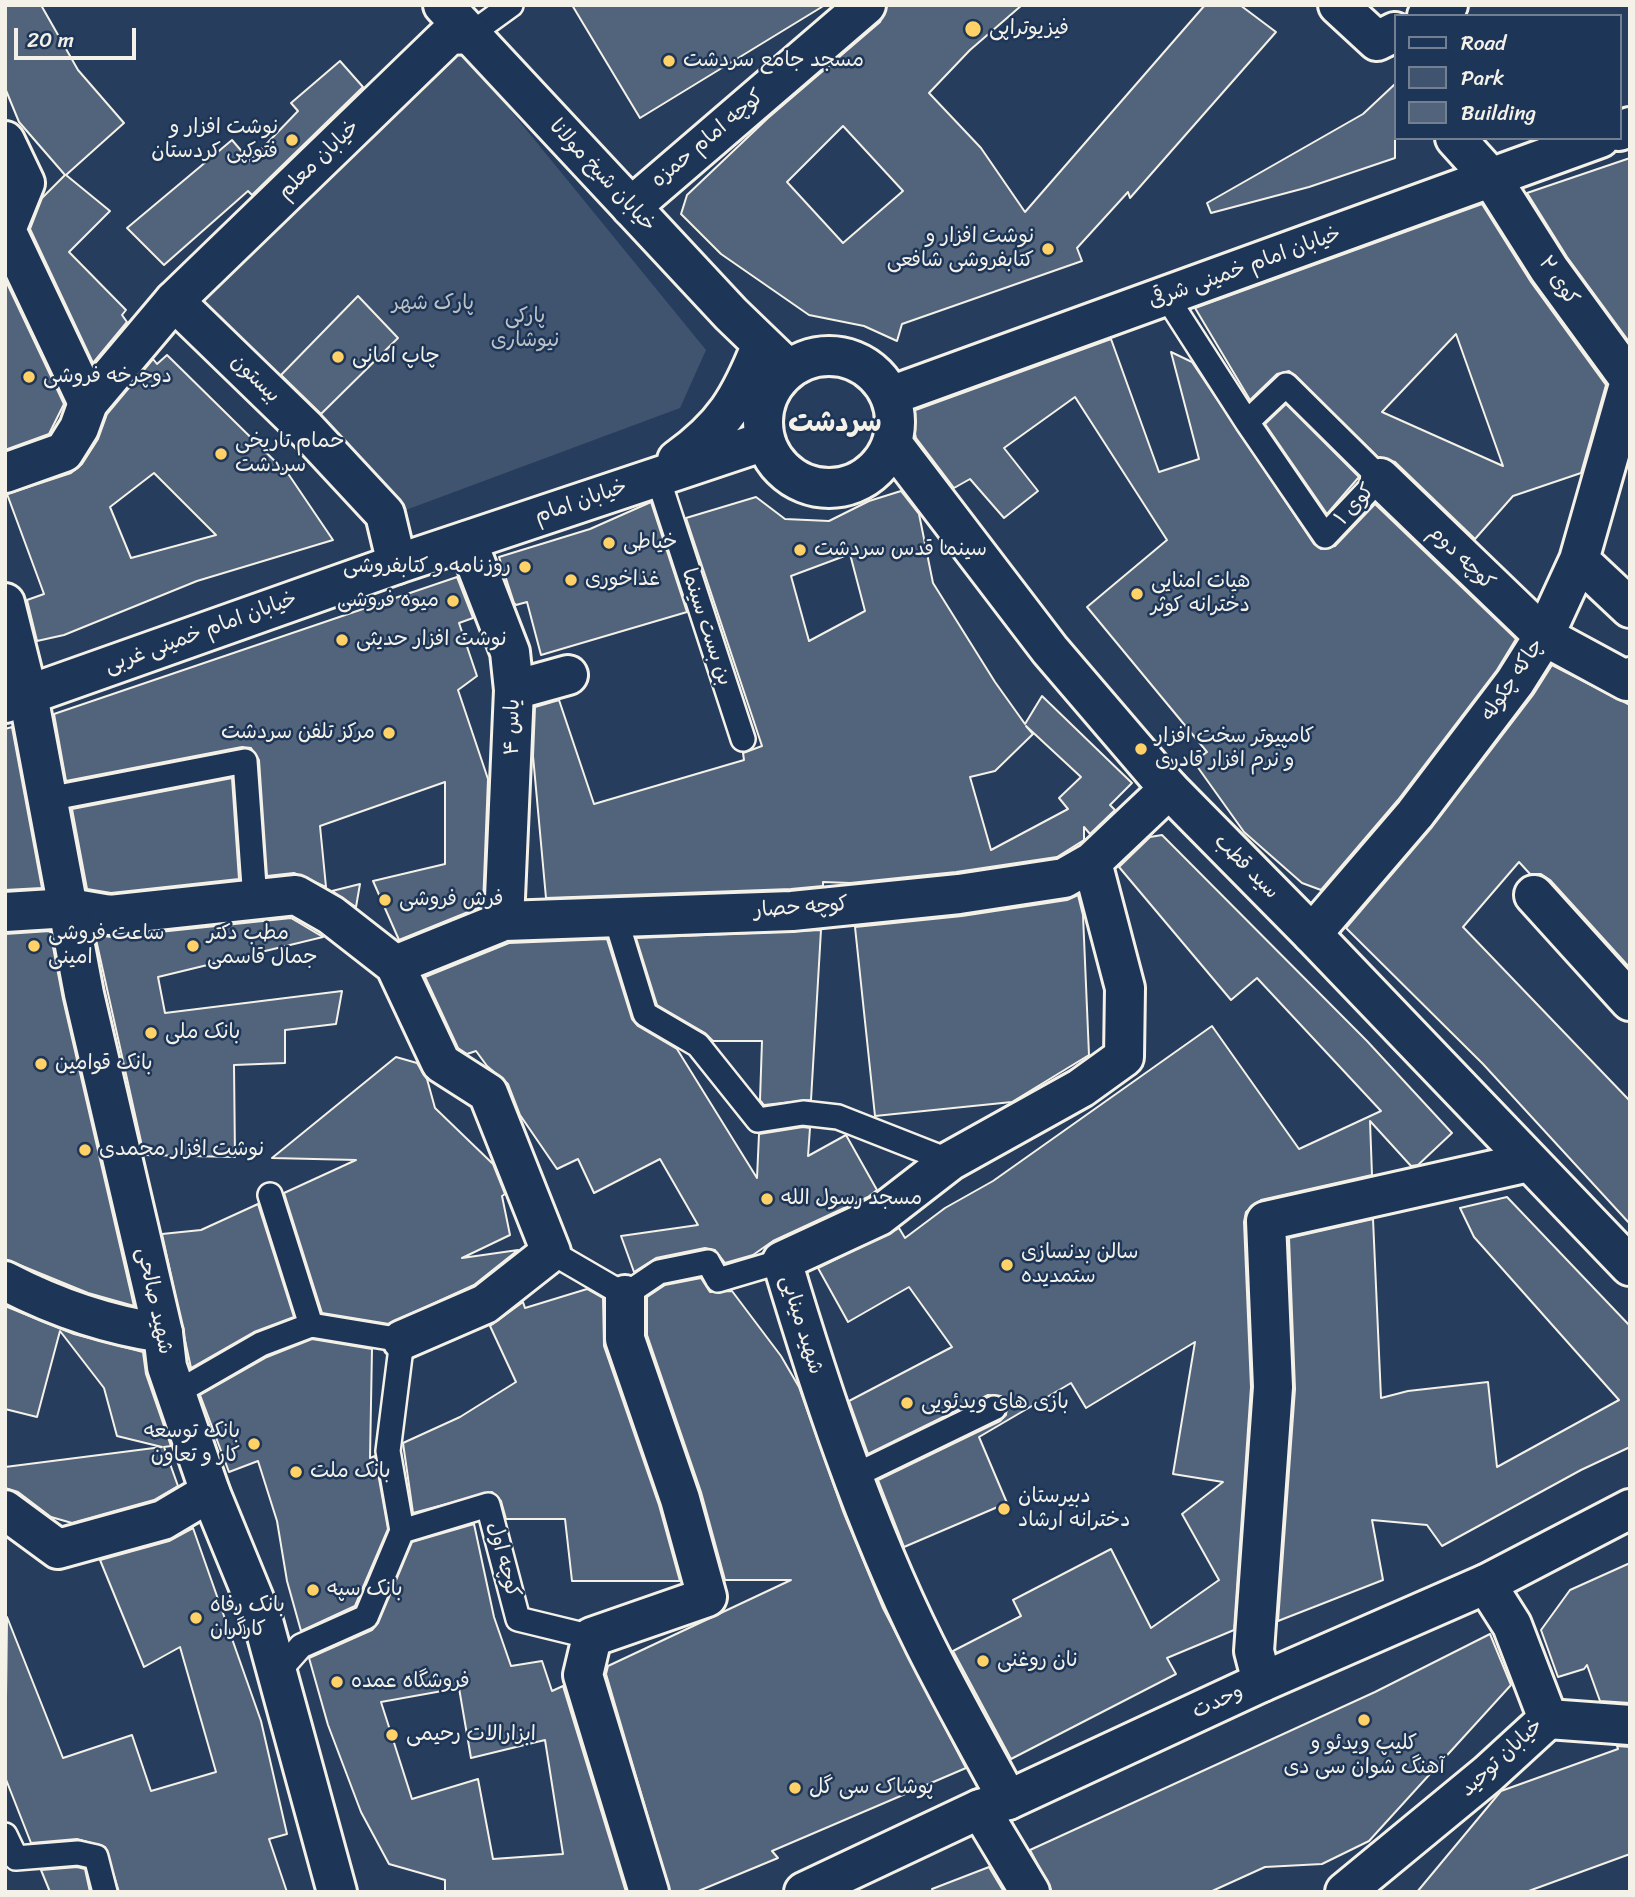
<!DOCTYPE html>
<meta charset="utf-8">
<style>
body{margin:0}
#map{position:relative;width:1635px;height:1897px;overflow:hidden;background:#263d5d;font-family:Sriracha,sans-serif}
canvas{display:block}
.frame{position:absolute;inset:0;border:7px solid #f4f1e8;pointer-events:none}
.legend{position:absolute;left:1394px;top:14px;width:228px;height:126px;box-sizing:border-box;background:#1d3557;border:2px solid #738091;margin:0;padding:9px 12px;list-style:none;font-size:21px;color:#f4f1e8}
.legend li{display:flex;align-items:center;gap:14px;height:35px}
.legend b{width:35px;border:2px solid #738091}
.scale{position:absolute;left:14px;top:28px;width:122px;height:32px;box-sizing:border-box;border:4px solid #f4f1e8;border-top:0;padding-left:9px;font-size:21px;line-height:24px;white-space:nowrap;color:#f4f1e8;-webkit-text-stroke:5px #1d3557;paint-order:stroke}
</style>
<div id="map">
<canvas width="1635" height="1897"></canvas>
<div class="frame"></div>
<ul class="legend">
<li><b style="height:9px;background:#1d3557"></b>Road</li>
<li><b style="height:19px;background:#40546f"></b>Park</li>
<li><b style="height:19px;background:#52647b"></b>Building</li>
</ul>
<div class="scale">20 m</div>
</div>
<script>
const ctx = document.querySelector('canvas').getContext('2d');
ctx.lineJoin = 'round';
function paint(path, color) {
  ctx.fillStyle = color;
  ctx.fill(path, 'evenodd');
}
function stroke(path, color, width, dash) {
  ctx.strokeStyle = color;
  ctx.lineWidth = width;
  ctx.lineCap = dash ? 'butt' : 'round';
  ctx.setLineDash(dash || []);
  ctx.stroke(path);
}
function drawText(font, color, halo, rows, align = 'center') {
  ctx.font = font + ' Sriracha,"Playpen Sans Arabic",sans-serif';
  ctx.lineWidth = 5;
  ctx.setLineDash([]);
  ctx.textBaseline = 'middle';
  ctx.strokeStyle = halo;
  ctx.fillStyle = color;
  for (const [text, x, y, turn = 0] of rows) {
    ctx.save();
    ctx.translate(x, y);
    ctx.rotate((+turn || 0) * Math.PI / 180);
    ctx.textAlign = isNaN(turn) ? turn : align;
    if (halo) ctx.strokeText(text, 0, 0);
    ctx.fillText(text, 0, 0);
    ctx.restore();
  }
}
const green = new Path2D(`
 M 449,35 L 706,350 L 680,408 L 387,517 L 174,301 Z`);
const building = new Path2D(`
 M 5,5 L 41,5 L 78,70 L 124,123 L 66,175 L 110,211 L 69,252 L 126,310 L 122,315 L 127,322 L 93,363 L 30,229 L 42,198 L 65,175 L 19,122 L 5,88 Z
 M 572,5 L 825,5 L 640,118 Z
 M 887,5 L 1022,5 L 970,50 L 929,93 L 981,148 L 1025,212 L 1205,5 L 1240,5 L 1276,32 L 1130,198 L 1128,192 L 1077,248 L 1082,261 L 902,324 L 897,341 L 864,326 L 809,315 L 721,254 L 681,214 L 687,195 L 768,118 L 880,22 ZM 843,126 L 903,191 L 843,243 L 787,182 Z
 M 340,61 L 363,87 L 252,195 L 248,191 L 164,265 L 127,228 L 232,140 L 250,161 L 298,111 L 291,103 Z
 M 1395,84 L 1395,158 L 1309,187 L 1211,213 L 1207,203 L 1363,114 Z
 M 1630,158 L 1630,343 L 1567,257 L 1527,193 Z
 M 1482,204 L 1531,282 L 1606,385 L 1581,473 L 1513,496 L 1475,539 L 1395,462 L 1378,457 L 1295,375 L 1289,371 L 1277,374 L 1250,400 L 1195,308 ZM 1456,334 L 1503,466 L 1382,412 Z
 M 5,279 L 64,404 L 49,434 L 5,450 Z
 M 358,296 L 398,338 L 321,414 L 281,375 Z
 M 1111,339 L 1159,472 L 1199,459 L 1171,352 L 1192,362 L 1314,544 L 1321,549 L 1335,546 L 1375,504 L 1516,639 L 1497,670 L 1398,800 L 1321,890 L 1302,883 L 1244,832 L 1194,762 L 1207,752 L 1087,607 L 1167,540 L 1075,397 L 1004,448 L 1038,491 L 1004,518 L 970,479 L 954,488 L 916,438 L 910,412 Z
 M 167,355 L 289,475 L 333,540 L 197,581 L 64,635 L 37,641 L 27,600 L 44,594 L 7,494 L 71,473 L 82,464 L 98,439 L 107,414 L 153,359 L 157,364 ZM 154,473 L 216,535 L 131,558 L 110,507 Z
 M 1286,404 L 1359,477 L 1327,514 L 1265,424 Z
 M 901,491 L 919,514 L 933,583 L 995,682 L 1025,724 L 1042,696 L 1132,783 L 1110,805 L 1115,810 L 1090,834 L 1084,827 L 1084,840 L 1057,857 L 956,872 L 850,883 L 823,882 L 823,886 L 791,889 L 546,898 L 533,756 L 535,707 L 559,700 L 594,804 L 744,760 L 743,753 L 762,746 L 686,518 L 756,497 L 785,519 L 829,521 L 869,501 ZM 850,554 L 865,611 L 809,641 L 791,576 ZM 1026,726 L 1081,777 L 1059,798 L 1068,809 L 991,850 L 970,777 L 995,771 L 1033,734 Z
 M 651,502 L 687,612 L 541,655 L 527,602 L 516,605 L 514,603 L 499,557 L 590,529 Z
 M 457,577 L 473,618 L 459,623 L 477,676 L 458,690 L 488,779 L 483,906 L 399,940 L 373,881 L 445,864 L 445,782 L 320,826 L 326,887 L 294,873 L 267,876 L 259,760 L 251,748 L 242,747 L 66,781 L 54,714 Z
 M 1552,665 L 1630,705 L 1630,968 L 1550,880 L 1541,874 L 1530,874 L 1519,862 L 1463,927 L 1630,1101 L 1630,1224 L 1483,1064 L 1346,928 L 1432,827 L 1533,695 Z
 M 12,727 L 42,888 L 5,890 L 5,729 Z
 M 232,778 L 239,879 L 111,893 L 87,889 L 72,809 Z
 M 1162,835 L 1367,1041 L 1452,1133 L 1418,1165 L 1411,1166 L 1370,1121 L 1372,1175 L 1261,1200 L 1246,1212 L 1244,1222 L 1251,1387 L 1234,1630 L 1167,1658 L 1176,1674 L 1011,1759 L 953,1651 L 1021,1616 L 1013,1600 L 1111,1549 L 1151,1628 L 1219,1580 L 1182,1514 L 1223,1482 L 1173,1474 L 1195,1342 L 1086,1408 L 1071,1383 L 979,1437 L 1007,1503 L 904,1547 L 878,1480 L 1000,1421 L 1006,1415 L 1007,1403 L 1001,1396 L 988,1395 L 868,1454 L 849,1401 L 952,1347 L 909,1287 L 848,1322 L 818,1268 L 899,1228 L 905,1238 L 945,1208 L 993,1181 L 1212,1026 L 1299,1149 L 1381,1111 L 1257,978 L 1231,1000 L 1119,867 L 1150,837 Z
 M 360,884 L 356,907 L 332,891 Z
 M 1078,895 L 1083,915 L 1089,1055 L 1012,1102 L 875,1116 L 855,927 L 962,916 L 1067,900 Z
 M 291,918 L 323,937 L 158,977 L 165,1013 L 342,991 L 336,1024 L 285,1030 L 285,1063 L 234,1065 L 235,1157 L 144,1155 L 95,935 L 112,937 Z
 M 821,930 L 811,1100 L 764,1105 L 760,1100 L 762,1041 L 713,1041 L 705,1033 L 657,1005 L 636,938 Z
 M 50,931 L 63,999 L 134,1306 L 88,1293 L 5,1259 L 5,934 Z
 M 607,939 L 632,1019 L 638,1026 L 677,1049 L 757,1178 L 759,1134 L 803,1127 L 810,1128 L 808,1156 L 846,1135 L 877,1190 L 868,1197 L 773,1241 L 753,1255 L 725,1263 L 715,1250 L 705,1248 L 656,1258 L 634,1272 L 621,1236 L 698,1225 L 660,1159 L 594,1193 L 578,1159 L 557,1169 L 520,1115 L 508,1084 L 487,1066 L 476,1051 L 467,1054 L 458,1048 L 425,977 L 509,943 Z
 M 396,1057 L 417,1063 L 427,1079 L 435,1108 L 493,1164 L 505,1194 L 502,1196 L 510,1235 L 462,1258 L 518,1250 L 474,1285 L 389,1324 L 322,1313 L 284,1193 L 356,1160 L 272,1158 Z
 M 1507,1197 L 1630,1326 L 1630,1447 L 1581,1470 L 1442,1546 L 1427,1525 L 1372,1520 L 1383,1580 L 1278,1621 L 1295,1389 L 1289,1238 L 1373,1219 L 1381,1398 L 1408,1391 L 1488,1382 L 1497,1467 L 1619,1400 L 1474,1237 L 1460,1208 Z
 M 258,1204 L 294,1317 L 254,1332 L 191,1368 L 162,1234 L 201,1230 Z
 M 701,1278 L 710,1292 L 732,1291 L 781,1356 L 799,1387 L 843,1511 L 883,1608 L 966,1768 L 772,1851 L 778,1858 L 696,1892 L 670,1892 L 606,1674 L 608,1666 L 791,1580 L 725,1580 L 701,1492 L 647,1335 L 647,1297 L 665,1285 Z
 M 587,1289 L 603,1298 L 604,1346 L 659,1505 L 680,1581 L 572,1581 L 565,1519 L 506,1519 L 501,1501 L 492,1492 L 413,1513 L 403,1443 L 460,1417 L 516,1382 L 490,1326 L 523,1302 L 525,1308 Z
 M 5,1306 L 74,1334 L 143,1352 L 146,1374 L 171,1446 L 164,1447 L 178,1486 L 154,1500 L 72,1523 L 51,1517 L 18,1492 L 5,1488 L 5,1467 L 162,1447 L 117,1436 L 104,1388 L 60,1331 L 37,1417 L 5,1409 Z
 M 312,1339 L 372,1349 L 370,1458 L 375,1456 L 388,1529 L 355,1606 L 301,1631 L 287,1581 L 277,1521 L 258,1461 L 229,1472 L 200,1395 L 267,1357 Z
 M 474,1524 L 494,1617 L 511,1666 L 542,1661 L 552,1691 L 563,1686 L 626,1892 L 445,1892 L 445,1880 L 389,1864 L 361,1812 L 328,1725 L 309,1658 L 372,1630 L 378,1623 L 412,1542 ZM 459,1688 L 471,1758 L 545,1740 L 563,1854 L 493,1859 L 478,1779 L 412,1799 L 381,1702 Z
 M 193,1528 L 261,1721 L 287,1834 L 269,1839 L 287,1892 L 119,1892 L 105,1847 L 77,1839 L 31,1843 L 5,1777 L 7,1617 L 63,1758 L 132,1735 L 151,1791 L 216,1772 L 180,1647 L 144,1667 L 100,1560 L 169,1541 Z
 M 1630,1563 L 1630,1703 L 1600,1701 L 1587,1665 L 1584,1669 L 1558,1677 L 1541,1630 L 1570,1590 Z
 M 1490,1634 L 1511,1685 L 1369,1841 L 1322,1864 L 1265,1867 L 1210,1892 L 1052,1892 L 1030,1850 L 1375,1692 Z
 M 1617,1746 L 1630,1747 L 1630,1854 L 1526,1892 L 1417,1892 L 1501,1791 L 1618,1749 Z
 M 77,1867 L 85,1869 L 90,1892 L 50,1892 L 41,1870 Z
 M 989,1867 L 1004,1892 L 933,1892 L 932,1889 Z`);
const service = new Path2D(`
 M 471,34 L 511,5
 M 1166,296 L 1247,422 L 1286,385 L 1380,478 L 1325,536 L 1247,422
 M 657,475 L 743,739
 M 48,799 L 245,761 L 255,900
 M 615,916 L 645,1014 L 698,1045 L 758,1120 L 803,1113 L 838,1117 L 950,1161
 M 270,1195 L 311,1325
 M 551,1252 L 625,1295 L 659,1272 L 708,1262 L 718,1280 L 782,1261
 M 176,1393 L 261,1344 L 311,1325 L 402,1340 L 388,1451 L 402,1531
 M 854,1476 L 994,1408
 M 277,1673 L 301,1646 L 366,1617 L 402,1531 L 488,1505 L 518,1619 L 592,1637
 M 5,1835 L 16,1858 L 78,1853 L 96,1857 L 105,1892`);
const minor = new Path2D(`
 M 1338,5 L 1377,41 L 1395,32
 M 1427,16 L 1448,5
 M 1455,138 L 1492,179 L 1549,269 L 1630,380
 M 5,141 L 25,183 L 6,230 L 88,403
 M 631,207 L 866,5
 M 174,301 L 306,429 L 385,514 L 397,564
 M 1380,478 L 1544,636 L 1627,681 L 1630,677
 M 467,541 L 510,652 L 514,690 L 504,921
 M 1579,560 L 1630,608
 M 514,690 L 568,675
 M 1534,895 L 1630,1001
 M 5,912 L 69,908 L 110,915 L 296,895 L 331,915 L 395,965 L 441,1063 L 488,1093 L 551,1252 L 485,1304 L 402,1340
 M 1312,934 L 1415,814 L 1515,682 L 1544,636 L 1579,560 L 1630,381
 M 395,965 L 504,921 L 792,911 L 959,894 L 1064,878 L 1092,862
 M 5,1281 C 55,1307 106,1325 163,1333
 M 625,1295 L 625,1339 L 680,1499 L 707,1597 L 592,1637 L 583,1675 L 649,1892
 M 5,1510 L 58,1549 L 163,1520 L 210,1492
 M 1262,1682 L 1254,1651 L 1273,1387 L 1266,1221 L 1529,1162
 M 1548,1719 L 1630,1725
 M 1008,1800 C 980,1748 951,1697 925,1645 C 864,1522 821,1391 782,1261 L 879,1216 L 950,1161 L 1081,1088 L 1124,1057 L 1125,988 L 1092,862 L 1169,789
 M 980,1809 L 1030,1892`);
const tertiary = new Path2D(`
 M 5,473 L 64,452 L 79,428 L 88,403 L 174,301 L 449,35 L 471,34
 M 5,603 L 28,695 L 84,994 L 163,1333 L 167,1367 L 210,1492 L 263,1621 L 337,1892
 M 1345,1892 L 1488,1774 L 1548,1719 L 1512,1625 L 1486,1584`);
const secondary = new Path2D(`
 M 443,5 L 731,314 L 788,369
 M 1619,131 L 1630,127
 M763 422a66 66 0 1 1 132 0a66 66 0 1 1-132 0Z
 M 890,396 L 1600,138
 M 892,443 L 1050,650 L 1169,789 L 1312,934 L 1630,1266
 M 677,460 C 724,426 740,399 761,346
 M 5,703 L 397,564 L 765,441
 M 804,1892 L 980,1809 L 1008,1800 L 1262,1682 L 1486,1584 L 1630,1509`);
const markers = [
 [973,29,9,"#ffd166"],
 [669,61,7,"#ffd166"],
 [292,140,7,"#ffd166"],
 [1048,249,7,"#ffd166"],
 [338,357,7,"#ffd166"],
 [29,377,7,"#ffd166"],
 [221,454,7,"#ffd166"],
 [609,543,7,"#ffd166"],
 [800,550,7,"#ffd166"],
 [525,567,7,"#ffd166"],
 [571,580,7,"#ffd166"],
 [1137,594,7,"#ffd166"],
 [453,601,7,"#ffd166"],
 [342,640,7,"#ffd166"],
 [389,733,7,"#ffd166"],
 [1141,749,7,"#ffd166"],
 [385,900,7,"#ffd166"],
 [34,946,7,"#ffd166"],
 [193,946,7,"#ffd166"],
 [151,1033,7,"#ffd166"],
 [41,1064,7,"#ffd166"],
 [85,1150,7,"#ffd166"],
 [767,1199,7,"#ffd166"],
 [1007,1265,7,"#ffd166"],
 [907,1403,7,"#ffd166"],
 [254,1444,7,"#ffd166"],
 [296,1472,7,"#ffd166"],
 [1004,1509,7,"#ffd166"],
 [313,1590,7,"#ffd166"],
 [196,1618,7,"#ffd166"],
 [983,1661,7,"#ffd166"],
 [337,1682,7,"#ffd166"],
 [1364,1720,7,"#ffd166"],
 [392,1735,7,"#ffd166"],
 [795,1788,7,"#ffd166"]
];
const poiNames = [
 ["فیزیوتراپی",989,29],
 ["مسجد جامع سردشت",683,61],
 ["نوشت افزار و",278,128,"right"],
 ["فتوکپی کردستان",278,152,"right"],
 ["نوشت افزار و",1034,237,"right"],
 ["کتابفروشی شافعی",1034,261,"right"],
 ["چاپ امانی",352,357],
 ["دوچرخه فروشی",43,377],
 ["حمام تاریخی",235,442],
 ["سردشت",235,466],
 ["خیاطی",623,543],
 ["سینما قدس سردشت",814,550],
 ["روزنامه و کتابفروشی",511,567,"right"],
 ["غذاخوری",585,580],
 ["هیات امنایی",1151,582],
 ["دخترانه کوثر",1151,606],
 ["میوه فروشی",439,601,"right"],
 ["نوشت افزار حدیثی",356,640],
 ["مرکز تلفن سردشت",375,733,"right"],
 ["کامپیوتر سخت افزار",1155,737],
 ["و نرم افزار قادری",1155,761],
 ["فرش فروشی",399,900],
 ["ساعت فروشی",48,934],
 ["امینی",48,958],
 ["مطب دکتر",207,934],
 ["جمال قاسمی",207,958],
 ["بانک ملی",165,1033],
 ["بانک قوامین",55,1064],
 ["نوشت افزار محمدی",99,1150],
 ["مسجد رسول الله",781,1199],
 ["سالن بدنسازی",1021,1253],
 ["ستمدیده",1021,1277],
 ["بازی های ویدئویی",921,1403],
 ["بانک توسعه",240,1432,"right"],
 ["کار و تعاون",240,1456,"right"],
 ["بانک ملت",310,1472],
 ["دبیرستان",1018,1497],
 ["دخترانه ارشاد",1018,1521],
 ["بانک سپه",327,1590],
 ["بانک رفاه",210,1606],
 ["کارگران",210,1630],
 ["نان روغنی",997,1661],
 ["فروشگاه عمده",351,1682],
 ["ابزارالات رحیمی",406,1735],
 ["کلیپ ویدئو و",1364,1744,"center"],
 ["آهنگ شوان سی دی",1364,1768,"center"],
 ["پوشاک سی گل",809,1788]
];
const streetNames = [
 ["کوچه امام حمزه",708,139,-40],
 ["خیابان معلم",319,160,-44],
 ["خیابان شیخ مولانا",602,176,47],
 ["خیابان امام خمینی شرقی",1245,268,-20],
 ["کوی ۲",1558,281,56],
 ["بیستون",255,379,44],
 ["خیابان امام",581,502,-19],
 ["کوی ۱",1355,505,-47],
 ["کوچه دوم",1461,558,44],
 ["بن بست سینما",706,627,72],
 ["خیابان امام خمینی غربی",201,633,-20],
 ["چاکه چکوله",1513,680,-56],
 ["یاس ۴",513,727,-89],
 ["سید قطب",1246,867,45],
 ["کوچه حصار",801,908,-4],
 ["شهید صالحی",154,1301,78],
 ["شهید مینایی",801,1325,73],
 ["کوچه اول",503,1560,75],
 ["وحدت",1218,1702,-25],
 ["خیابان توحید",1502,1758,-43]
];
const parkNames = [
 ["پارک شهر",433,304],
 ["پارکی",525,317],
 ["نیوشاری",525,341]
];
const districtNames = [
 ["سردشت",835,424]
];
paint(green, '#40546f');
paint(building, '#52647b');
stroke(building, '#f4f1e8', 2);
stroke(service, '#f4f1e8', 28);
stroke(minor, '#f4f1e8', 44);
stroke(tertiary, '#f4f1e8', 44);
stroke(secondary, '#f4f1e8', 44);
stroke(service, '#1d3557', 23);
stroke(minor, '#1d3557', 38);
stroke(tertiary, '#1d3557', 38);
stroke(secondary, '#1d3557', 38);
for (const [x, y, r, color] of markers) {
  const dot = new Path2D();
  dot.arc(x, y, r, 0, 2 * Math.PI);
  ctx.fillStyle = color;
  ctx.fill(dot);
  stroke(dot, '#1d3557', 2.5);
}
drawText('21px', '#f4f1e8', '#1d3557', poiNames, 'left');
drawText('21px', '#f4f1e8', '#1d3557', streetNames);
drawText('21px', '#bec2c4', '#1d3557', parkNames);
drawText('bold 28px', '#f4f1e8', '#1d3557', districtNames);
</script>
